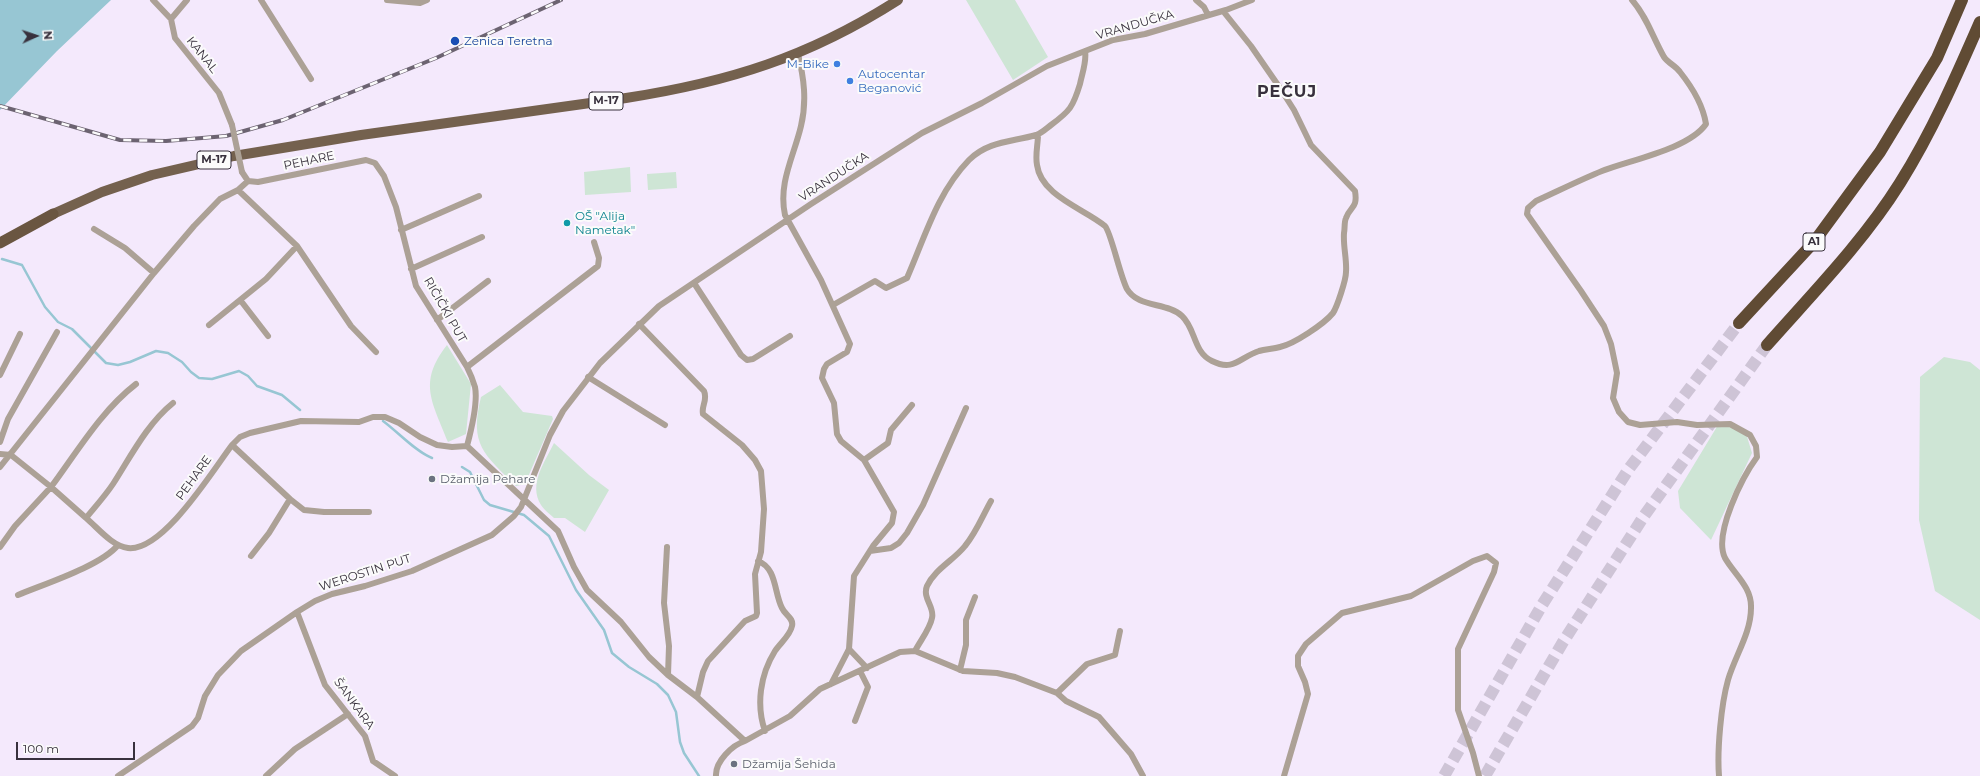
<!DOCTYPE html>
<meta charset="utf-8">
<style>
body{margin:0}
#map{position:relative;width:1980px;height:776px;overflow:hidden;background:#f4e9fc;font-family:Montserrat,sans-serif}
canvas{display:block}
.north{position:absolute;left:16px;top:16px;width:40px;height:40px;-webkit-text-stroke:3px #fbfbfb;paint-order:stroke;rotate:87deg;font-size:11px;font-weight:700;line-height:16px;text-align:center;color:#38313d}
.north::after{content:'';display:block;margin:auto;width:14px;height:18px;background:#38313d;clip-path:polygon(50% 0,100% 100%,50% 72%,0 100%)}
.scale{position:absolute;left:16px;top:742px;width:119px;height:18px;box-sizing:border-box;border:2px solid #38313d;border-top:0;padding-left:5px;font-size:12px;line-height:14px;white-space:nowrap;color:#38313d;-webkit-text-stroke:3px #fbfbfb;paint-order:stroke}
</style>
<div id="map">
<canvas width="1980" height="776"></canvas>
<div class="north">N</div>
<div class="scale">100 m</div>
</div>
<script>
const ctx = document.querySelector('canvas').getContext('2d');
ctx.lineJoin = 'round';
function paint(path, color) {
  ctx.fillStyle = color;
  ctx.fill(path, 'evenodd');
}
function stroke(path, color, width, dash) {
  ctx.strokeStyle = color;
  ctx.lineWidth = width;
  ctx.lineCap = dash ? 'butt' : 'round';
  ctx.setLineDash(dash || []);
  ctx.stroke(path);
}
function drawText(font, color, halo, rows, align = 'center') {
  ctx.font = font + ' Montserrat,sans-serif';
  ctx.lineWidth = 4;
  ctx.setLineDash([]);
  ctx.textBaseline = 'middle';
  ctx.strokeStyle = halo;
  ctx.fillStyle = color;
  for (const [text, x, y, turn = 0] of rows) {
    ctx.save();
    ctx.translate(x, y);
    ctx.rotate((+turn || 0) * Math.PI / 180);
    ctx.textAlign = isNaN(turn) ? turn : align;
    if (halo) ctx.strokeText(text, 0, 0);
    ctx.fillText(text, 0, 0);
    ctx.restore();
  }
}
const green = new Path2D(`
 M 966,0 L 1015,0 L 1048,57 L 1013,80 Z
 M 630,167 L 631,192 L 585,195 L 584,172 Z
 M 676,172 L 677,188 L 648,190 L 647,174 Z
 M 447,345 L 471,384 L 466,434 L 448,442 C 433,403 417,383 447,345 Z
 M 1944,357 L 1970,362 L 1980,370 L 1980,620 L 1935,591 L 1919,520 L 1920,377 Z
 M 500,385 L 523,412 L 552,416 L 553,419 L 525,484 L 516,486 C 484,454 469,445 481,397 Z
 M 1718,425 L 1745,430 L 1752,453 L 1711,540 L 1680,508 L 1678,491 Z
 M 554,443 L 589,475 L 609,490 L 585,532 L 565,518 L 554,518 C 550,514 544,510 541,505 C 528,484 545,462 554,443 Z`);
const water = new Path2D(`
 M 0,0 L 111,0 L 57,51 L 0,110 Z`);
const stream = new Path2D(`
 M 2,259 L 22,265 L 45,307 L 58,322 L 72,329 L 106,363 L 118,365 L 130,362 L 156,351 L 168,353 L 182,362 L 191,372 L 199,378 L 212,379 L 239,371 L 248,376 L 257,386 L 282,395 L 300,410
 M 383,421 C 398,432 416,452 432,458
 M 462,467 L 470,472 L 484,500 L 490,505 L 524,515 L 549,536 L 576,590 L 604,630 L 612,653 L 629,667 L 657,684 L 668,695 L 676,712 L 680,742 L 684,753 L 699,776`);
const motorwayTunnel = new Path2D(`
 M 1444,776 L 1542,605 L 1628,470 L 1739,323
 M 1485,776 L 1563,642 L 1644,516 L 1767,345`);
const minor = new Path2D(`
 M 153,0 L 171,19
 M 187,0 L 171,19 L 175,38 L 219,93 L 232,125
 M 261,0 L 311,79
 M 387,0 L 420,3 L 427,0
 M 1196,0 L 1204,7 L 1208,15
 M 1632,0 C 1647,17 1653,38 1664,57 C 1668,63 1676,66 1680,72 C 1692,87 1703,105 1706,124 C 1689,149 1630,160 1602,171 C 1580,180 1558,191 1536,201 L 1528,208 L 1527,214 L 1581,291 L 1604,326 L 1611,344 L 1617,373 L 1613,398 L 1619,412 L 1628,422 L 1640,425 L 1677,422 L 1697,425 L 1730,424 L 1750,435 L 1756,446 L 1757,457 C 1743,476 1713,534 1725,558 C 1734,574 1752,587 1751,608 C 1751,633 1735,656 1728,680 C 1721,705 1717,750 1719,776
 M 798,54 C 804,78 807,101 801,126 C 794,156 778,183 785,215 L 821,280 L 850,344 L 847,352 L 827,364 L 824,369 L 822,378 L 834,403 L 837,434 L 841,441 L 864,460 L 894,512 L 892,523 L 873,546 L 854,576 L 849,649 L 831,684
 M 1038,135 C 1038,144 1035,155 1037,165 C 1041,196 1085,209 1105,226 C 1111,232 1120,276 1127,289 C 1138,308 1167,302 1182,316 C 1196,329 1193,352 1212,361 C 1234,372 1240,357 1259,351 C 1266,349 1273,349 1280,347 C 1294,344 1324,324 1333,313 C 1337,307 1346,280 1346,272 C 1347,259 1343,247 1344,233 C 1345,229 1344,222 1346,218 C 1350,206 1358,209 1355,191 L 1311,145 L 1294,110 L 1280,88 L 1251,46 L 1223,11
 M 242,172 L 248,181 L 258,182 L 366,160 L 375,163 L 384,176 L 396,207 L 416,286 L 467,367 C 470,373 473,380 475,387 C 478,402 471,431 467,446
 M 238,190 L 297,246 L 351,326 L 376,352
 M 94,229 L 125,248 L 154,273
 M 401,230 L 479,196
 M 411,269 L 482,237
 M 694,283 L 741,355 L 747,360 L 753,359 L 790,336
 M 241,301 L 268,336
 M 833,305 L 875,281 L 886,288 L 907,278 C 925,237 937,193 969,160 C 988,141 1012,142 1036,135 C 1042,133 1047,128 1051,125 C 1070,111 1073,107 1080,84 C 1082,74 1087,61 1085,51
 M 437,320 L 488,281
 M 639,324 L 704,391 C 708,400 701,406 703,414 L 742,445 L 755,460 L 761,471 L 764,509 L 761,552 L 755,574 L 757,613 L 756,616 L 745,621 L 708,661 L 703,672 L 697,697
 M 209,325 L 266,279 L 297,246
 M 467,367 L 598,266 L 599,258 L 594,242
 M 0,375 L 20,334
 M 588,377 L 665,425
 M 173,403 C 147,424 131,456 113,484 C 105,496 95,507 86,518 C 98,528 112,546 128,548 C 163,552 213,470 232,445 L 240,437 L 250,433 L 301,421 L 359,422 L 373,417 L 385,417 L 399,423 L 420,437 L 437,445 L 452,447 L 467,446
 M 0,442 L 8,419 L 57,332
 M 232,445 L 290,499 L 304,510 L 324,512 L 369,512
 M 467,446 L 558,531 L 574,567 L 587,590 L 621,622 L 649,657 L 668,675 L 697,697 L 745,741 L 790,716 L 820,689 L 900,652 L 915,651 L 963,671 L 997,673 L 1015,677 L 1057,693 L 1066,701 L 1099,717 L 1131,754 L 1143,776
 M 0,454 L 11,455 L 51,487 C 77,452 101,411 136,384
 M 864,460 L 888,443 L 891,430 L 912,405
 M 0,467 L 154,273 L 194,226 L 220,199 L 238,190 L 248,181
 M 0,547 L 15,526 L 51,487 L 86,518
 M 667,547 L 664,603 L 669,646 L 668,675
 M 870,551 L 891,548 L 899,543 L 907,533 L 923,505 L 966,408
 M 251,556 L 269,533 L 290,499
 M 758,561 C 777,568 774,593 782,608 C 785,615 794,618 792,626 C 790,636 780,643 775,651 C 760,675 756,705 765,731
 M 18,595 C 44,584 101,566 118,545
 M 297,612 L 325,685 L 365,736 L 373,761 L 395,776
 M 849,649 L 867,668
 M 915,651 C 920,641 930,629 932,618 C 935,607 922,598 927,586 C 935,569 954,560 965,546 C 976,533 983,515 991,501
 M 960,670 L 966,645 L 966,620 L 975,597
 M 1057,693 L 1087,664 L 1115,655 L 1120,631
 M 855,721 L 868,687 L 860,671
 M 118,776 L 192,726 L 198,718 L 205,696 L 218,675 L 241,651 L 297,612 L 315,601 L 332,594 L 365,586 L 412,571 L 492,535 L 514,516 L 521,507 L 550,435 L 563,411 L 600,363 L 659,306 L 811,204 L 922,133 L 982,103 L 1047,66 L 1113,40 L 1145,34 L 1226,10 L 1252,0
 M 266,776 L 295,749 L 348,714
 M 716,776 C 715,762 732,745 745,741
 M 1284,776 L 1308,694 L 1305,682 L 1298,666 L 1298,656 L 1306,644 L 1342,613 L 1411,596 L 1473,561 L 1487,556 L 1496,563 L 1494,572 L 1458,649 L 1458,710 L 1473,753 L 1479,776`);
const primary = new Path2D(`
 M 53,214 L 102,192 L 152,175 L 234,156 L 361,135 L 626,98 C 729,82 809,57 898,0`);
const trunk = new Path2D(`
 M 0,243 L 53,214`);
const motorway = new Path2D(`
 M 1739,323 L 1814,242 L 1880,152 L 1937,58 L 1962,0
 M 1767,345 C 1813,293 1863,242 1900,183 C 1932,132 1956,77 1980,22`);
const rail = new Path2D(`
 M 0,106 L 120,140 L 166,141 L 226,136 L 283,120 L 436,58 L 561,0`);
const minorBridge = new Path2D(`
 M 232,125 L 242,172`);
const markers = [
 [455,41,5,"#1a4fb4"],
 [837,64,4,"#3f7fe0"],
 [850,81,4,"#3f7fe0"],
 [567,223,4,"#0f9aa8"],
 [432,479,4,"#6b7280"],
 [734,764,4,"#6b7280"]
];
const shields = [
 [606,101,34],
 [214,160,34],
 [1814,242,22]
];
const shieldNames = [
 ["M-17",606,101],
 ["M-17",214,160],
 ["A1",1814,242]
];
const streetNames = [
 ["VRANDUČKA",1135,25,-16],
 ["KANAL",202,55,51],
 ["PEHARE",309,161,-12],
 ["VRANDUČKA",834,177,-33],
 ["RIČIČKI PUT",445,310,60],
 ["PEHARE",194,478,-54],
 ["WEROSTIN PUT",365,573,-18],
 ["ŠANKARA",354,704,54]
];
const transitNames = [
 ["Zenica Teretna",464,41]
];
const shopNames = [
 ["M-Bike",829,64],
 ["Autocentar",858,74,"left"],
 ["Beganović",858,88,"left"]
];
const cultureNames = [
 ["OŠ \"Alija",575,216],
 ["Nametak\"",575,230]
];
const worshipNames = [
 ["Džamija Pehare",440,479],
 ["Džamija Šehida",742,764]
];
const districtNames = [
 ["PEČUJ",1287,92]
];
paint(green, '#cee5d5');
paint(water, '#97c6d3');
stroke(stream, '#97c6d3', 2.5);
stroke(motorwayTunnel, '#cec4d6', 12, [12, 6]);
stroke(minor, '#aca196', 6);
stroke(primary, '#74614e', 10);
stroke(trunk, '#6a5641', 11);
stroke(motorway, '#604b34', 12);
stroke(rail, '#6c6371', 4);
stroke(rail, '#fbfbfb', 2.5, [8]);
stroke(minorBridge, '#aca196', 6);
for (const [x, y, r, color] of markers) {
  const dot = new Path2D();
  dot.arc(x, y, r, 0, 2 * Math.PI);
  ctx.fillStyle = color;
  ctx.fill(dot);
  stroke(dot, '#fbfbfb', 1.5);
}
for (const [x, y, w] of shields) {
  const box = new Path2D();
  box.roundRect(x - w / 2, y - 9, w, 18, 3);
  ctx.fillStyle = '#fbfbfb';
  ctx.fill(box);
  stroke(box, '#38313d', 1);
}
drawText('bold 11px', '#38313d', null, shieldNames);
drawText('12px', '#38313d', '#fbfbfb', streetNames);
drawText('12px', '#164399', '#fbfbfb', transitNames, 'left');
drawText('12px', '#366cbe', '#fbfbfb', shopNames, 'right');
drawText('12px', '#0d838f', '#fbfbfb', cultureNames, 'left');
drawText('12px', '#5b616d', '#fbfbfb', worshipNames, 'left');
ctx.letterSpacing = '1px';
drawText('bold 16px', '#38313d', '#fbfbfb', districtNames);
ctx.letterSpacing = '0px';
</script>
